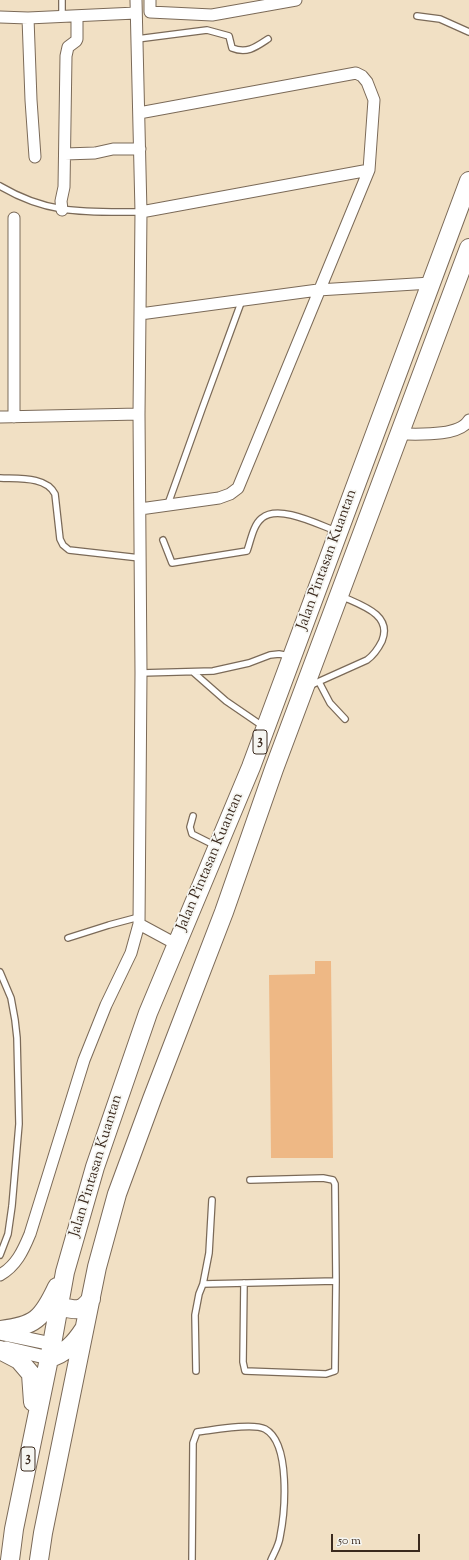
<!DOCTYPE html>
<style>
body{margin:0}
#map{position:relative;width:469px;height:1560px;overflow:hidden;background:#f1e0c4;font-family:"Sorts Mill Goudy",serif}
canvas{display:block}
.scale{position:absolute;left:331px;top:1534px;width:89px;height:18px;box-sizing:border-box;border:2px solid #3b2a1e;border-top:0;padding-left:5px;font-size:12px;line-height:14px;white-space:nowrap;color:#3b2a1e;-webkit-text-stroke:3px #f6f6f2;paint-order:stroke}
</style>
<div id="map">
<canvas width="469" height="1560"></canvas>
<div class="scale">50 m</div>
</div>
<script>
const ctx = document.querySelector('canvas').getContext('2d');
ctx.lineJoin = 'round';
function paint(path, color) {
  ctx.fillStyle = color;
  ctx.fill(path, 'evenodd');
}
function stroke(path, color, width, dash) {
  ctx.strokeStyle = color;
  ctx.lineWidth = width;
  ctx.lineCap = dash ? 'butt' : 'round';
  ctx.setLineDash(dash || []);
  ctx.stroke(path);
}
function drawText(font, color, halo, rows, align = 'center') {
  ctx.font = font + ' "Sorts Mill Goudy",serif';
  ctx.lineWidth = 3.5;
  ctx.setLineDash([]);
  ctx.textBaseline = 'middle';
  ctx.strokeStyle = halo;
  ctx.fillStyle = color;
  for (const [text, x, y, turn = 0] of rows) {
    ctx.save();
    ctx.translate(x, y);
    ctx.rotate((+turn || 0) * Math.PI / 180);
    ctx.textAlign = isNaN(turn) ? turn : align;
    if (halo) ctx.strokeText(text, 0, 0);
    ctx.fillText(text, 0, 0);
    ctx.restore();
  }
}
const building = new Path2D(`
 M 315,961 L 331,961 L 333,1158 L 271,1158 L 269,975 L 315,974 Z`);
const service = new Path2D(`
 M 417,16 L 440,19 L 469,32
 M 62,17 L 62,0
 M 137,39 L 207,30 L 229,36 L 232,48 C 247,54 256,47 268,39
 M 0,186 C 49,215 86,212 141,212
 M 0,478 C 18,479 46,476 55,494 L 60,539 L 63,545 L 69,550 L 140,558
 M 168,504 L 202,409 L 242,300
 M 163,540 L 172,563 L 247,551 C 251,540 253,525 262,518 C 279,504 319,525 336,531
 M 193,672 L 226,701 L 264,727
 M 141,673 L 213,671 L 249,663 L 270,655 L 279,654 L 290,656
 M 319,682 L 330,703 L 345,719
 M 309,686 L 367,660 C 374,655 378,649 382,641 C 393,614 360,605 341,596
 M 193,816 L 190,827 L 192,834 L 216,846
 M 68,938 L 109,925 L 139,917
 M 0,972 L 11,998 L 15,1020 L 17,1038 L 19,1124 L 12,1206 L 8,1234 L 0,1255
 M 244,1283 L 243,1362 L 245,1371 L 326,1374 L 335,1371 L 335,1367 L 336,1281
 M 203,1284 L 336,1281 L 335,1184 L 333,1180 L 323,1178 L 250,1180
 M 196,1371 L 195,1315 L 199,1294 L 203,1284 L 209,1253 L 212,1200
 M 192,1560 L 193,1443 L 197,1432 L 204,1431 C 218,1429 254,1423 265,1429 C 291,1443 285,1512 280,1537 C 279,1545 274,1553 271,1560`);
const minor = new Path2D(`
 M 136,0 L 141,212 L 139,414 L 141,673 L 139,924 L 176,944
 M 150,0 L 150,12 L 212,15 L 296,0
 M 0,17 L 28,18 L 136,13
 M 28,18 L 31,100 L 35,157
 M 139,113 L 356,73 L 362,76 L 367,82 L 374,100 L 369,170 L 238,488 L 230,494 L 219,498 L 140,509
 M 65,154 L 95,153 L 113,149 L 140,149
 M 62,210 L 61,201 L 64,187 L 66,56 L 68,47 L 76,41 L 77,39 L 77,16
 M 141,212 L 369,170
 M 140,314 L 318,290 L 431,283
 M 0,417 L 139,414
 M 14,417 L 14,218
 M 400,434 C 417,434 459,437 469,420
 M 0,1275 C 16,1266 23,1251 30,1234 L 84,1060 L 106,1005 L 131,953 L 139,924`);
const tertiary = new Path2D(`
 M 0,1333 L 52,1344
 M 6,1348 L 49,1358`);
const trunk = new Path2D(`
 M 59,1306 C 75,1310 81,1313 91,1299
 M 0,1330 C 35,1326 42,1319 57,1287
 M 0,1350 L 19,1360 L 31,1374 L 33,1402
 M 49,1358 C 65,1354 75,1343 84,1329
 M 10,1560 L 14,1529 L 52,1344 L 65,1272 L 95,1167 L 148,1013 L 251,767 L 469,181
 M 39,1560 L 43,1533 L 97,1267 L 117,1194 L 152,1099 L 224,912 L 274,769 L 469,248`);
const shields = [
 [260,742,14],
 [28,1459,14]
];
const shieldNames = [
 ["3",260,742],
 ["3",28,1459]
];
const streetNames = [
 ["Jalan Pintasan Kuantan",328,560,-70],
 ["Jalan Pintasan Kuantan",211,862,-67],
 ["Jalan Pintasan Kuantan",97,1166,-73]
];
paint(building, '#eeb885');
stroke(service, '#7b6a58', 8);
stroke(minor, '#7b6a58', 13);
stroke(tertiary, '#7b6a58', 15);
stroke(trunk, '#7b6a58', 20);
stroke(service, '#fff', 5.5);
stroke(minor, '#fff', 11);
stroke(tertiary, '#fff', 13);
stroke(trunk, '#fff', 18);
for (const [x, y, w] of shields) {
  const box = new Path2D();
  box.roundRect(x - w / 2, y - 12, w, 24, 3);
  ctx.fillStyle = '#f6f6f2';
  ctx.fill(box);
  stroke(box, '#3b2a1e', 1);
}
drawText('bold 14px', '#3b2a1e', null, shieldNames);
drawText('15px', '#3b2a1e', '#f6f6f2', streetNames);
</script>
